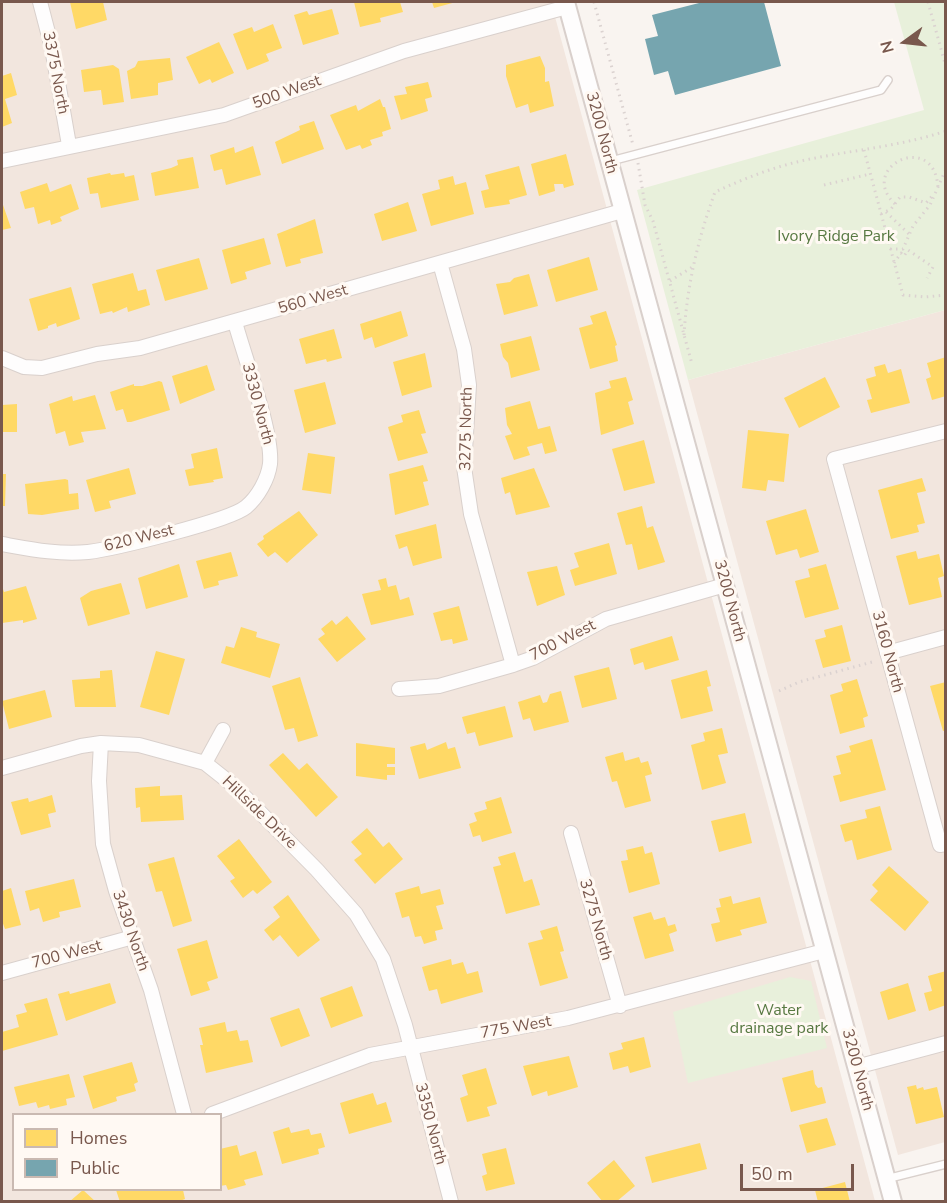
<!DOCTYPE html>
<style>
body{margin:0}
#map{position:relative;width:947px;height:1203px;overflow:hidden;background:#f9f4f0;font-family:"Nunito Sans",sans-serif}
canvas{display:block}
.frame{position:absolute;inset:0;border:3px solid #79584d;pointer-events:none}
.legend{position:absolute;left:12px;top:1113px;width:210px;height:78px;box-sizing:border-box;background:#fff9f3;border:2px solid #c9b9b1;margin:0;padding:8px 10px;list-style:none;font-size:18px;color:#79584d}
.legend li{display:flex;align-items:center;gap:12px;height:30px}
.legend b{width:30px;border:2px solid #c9b9b1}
.north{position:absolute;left:875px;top:12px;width:60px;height:60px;-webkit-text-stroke:4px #fff9f3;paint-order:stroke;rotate:255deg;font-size:16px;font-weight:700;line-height:24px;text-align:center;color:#79584d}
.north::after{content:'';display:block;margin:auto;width:21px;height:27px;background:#79584d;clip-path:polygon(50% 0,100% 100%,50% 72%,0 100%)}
.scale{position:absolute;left:740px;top:1164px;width:114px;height:27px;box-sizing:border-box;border:3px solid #79584d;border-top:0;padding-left:8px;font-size:18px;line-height:21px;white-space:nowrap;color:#79584d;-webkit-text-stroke:4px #fff9f3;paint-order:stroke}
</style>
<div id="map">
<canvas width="947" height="1203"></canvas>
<div class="frame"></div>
<ul class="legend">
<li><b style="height:16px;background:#ffd966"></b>Homes</li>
<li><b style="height:16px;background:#76a5af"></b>Public</li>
</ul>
<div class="north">N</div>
<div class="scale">50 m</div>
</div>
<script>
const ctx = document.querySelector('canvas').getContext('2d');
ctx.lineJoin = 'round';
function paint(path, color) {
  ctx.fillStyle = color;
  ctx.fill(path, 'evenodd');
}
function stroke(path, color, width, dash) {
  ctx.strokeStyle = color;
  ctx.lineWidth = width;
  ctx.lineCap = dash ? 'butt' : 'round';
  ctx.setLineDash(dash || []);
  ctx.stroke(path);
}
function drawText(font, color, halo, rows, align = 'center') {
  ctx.font = font + ' "Nunito Sans",sans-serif';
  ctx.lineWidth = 6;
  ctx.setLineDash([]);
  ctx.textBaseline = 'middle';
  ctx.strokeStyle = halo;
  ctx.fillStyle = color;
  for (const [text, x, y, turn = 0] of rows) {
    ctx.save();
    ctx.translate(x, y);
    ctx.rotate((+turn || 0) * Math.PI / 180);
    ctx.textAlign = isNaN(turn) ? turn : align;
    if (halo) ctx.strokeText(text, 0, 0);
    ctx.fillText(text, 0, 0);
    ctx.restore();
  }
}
const residential = new Path2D(`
 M 2,2 L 551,2 L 875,1201 L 2,1202 ZM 14,1114 L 220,1114 L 220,1190 L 14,1190 Z
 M 945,310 L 945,1142 L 898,1155 L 688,380 Z`);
const green = new Path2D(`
 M 894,2 L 945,2 L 945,310 L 688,380 L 637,190 L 924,110 Z
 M 790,977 L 811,981 L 827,1048 L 688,1083 L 673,1012 Z`);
const homes = new Path2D(`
 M 70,2 L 103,2 L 107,20 L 76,29 Z
 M 354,2 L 400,2 L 403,12 L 380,18 L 381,22 L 360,27 Z
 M 432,2 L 456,2 L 434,8 Z
 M 332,9 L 339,34 L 303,45 L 294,15 L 307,11 L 309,15 Z
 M 273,24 L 282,48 L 266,54 L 269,61 L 247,70 L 233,34 L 252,27 L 254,32 Z
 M 219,42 L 234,73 L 212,83 L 210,79 L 199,84 L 186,57 Z
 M 540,56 L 545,68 L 545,82 L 549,81 L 554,106 L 530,113 L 528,104 L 516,108 L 506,76 L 506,65 Z
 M 170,58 L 173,80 L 158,83 L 158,95 L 131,99 L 127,71 L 135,67 L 138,61 Z
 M 113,65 L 119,69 L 124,102 L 103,105 L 101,90 L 84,92 L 81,70 Z
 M 11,73 L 17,95 L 5,99 L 12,123 L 2,127 L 2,76 Z
 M 428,82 L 432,97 L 425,99 L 428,111 L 401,120 L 394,96 L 407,94 L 405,87 Z
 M 380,99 L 383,107 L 385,107 L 391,129 L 382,132 L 383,136 L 370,140 L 372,145 L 362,149 L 360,145 L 346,150 L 330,115 L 356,105 L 358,111 Z
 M 314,121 L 324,149 L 282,164 L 275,142 L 300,130 L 299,126 Z
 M 253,146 L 261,175 L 226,185 L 222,169 L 214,171 L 210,155 L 234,147 L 235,153 Z
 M 566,154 L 574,185 L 564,188 L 563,184 L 554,184 L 555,191 L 539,196 L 531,164 Z
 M 193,157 L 199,188 L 155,196 L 151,173 L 171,168 L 178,165 L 177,160 Z
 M 519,166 L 527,195 L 509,200 L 510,204 L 485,208 L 481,191 L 489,189 L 485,175 Z
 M 110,173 L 111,175 L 124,173 L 125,177 L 134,175 L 139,200 L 101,208 L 98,193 L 90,194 L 87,178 Z
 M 453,176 L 455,185 L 466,182 L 474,214 L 431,226 L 422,194 L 440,189 L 438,180 Z
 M 47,183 L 50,192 L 71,184 L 79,209 L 60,217 L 62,221 L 51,225 L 50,220 L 38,224 L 34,207 L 25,209 L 20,192 Z
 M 2,202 L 11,228 L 2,230 Z
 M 408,202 L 417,231 L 382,241 L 374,214 Z
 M 315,219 L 323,253 L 300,259 L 301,263 L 286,267 L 277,234 Z
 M 264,238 L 271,264 L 245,272 L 247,279 L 231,284 L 222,250 Z
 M 589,257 L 598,290 L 556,302 L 547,270 Z
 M 199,258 L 208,289 L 165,301 L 156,270 Z
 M 133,273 L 138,291 L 146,289 L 150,305 L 128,312 L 127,307 L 113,313 L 112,311 L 100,314 L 92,284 Z
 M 529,274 L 538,306 L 504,315 L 496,284 L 510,282 L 514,278 Z
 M 71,287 L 80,319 L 57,327 L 56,323 L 48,326 L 48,328 L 38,331 L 29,299 Z
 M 401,311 L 408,336 L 375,348 L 372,337 L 364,340 L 360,324 Z
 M 606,311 L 617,345 L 615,346 L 618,361 L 590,369 L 579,328 L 593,324 L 590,316 Z
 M 334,329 L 342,358 L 327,362 L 326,359 L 306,364 L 299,339 Z
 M 531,336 L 540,370 L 511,378 L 508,363 L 503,357 L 500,344 Z
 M 425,353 L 432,387 L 402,396 L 393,362 Z
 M 946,357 L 946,396 L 932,400 L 926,379 L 931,377 L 927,363 Z
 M 885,364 L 888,373 L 901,369 L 910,403 L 871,413 L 867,400 L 872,399 L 866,379 L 876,376 L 874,367 Z
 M 207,365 L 215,390 L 180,404 L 172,376 Z
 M 626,377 L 633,400 L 628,402 L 634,424 L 601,435 L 595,393 L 611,388 L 609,381 Z
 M 825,377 L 840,407 L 799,428 L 784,398 Z
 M 159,381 L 162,382 L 170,410 L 131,422 L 127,422 L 123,409 L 116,411 L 110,392 L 134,384 L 134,386 L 142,386 Z
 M 325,382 L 336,424 L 305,433 L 294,390 Z
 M 95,395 L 106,429 L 81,432 L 84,442 L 69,446 L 65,431 L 56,434 L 49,404 L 72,396 L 73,401 Z
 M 530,401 L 538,429 L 550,426 L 557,451 L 545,454 L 542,443 L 527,447 L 530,455 L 514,460 L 505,436 L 512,434 L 507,425 L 505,408 Z
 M 17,404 L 17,432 L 2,432 L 2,405 Z
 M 419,410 L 426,433 L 421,434 L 428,453 L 398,461 L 388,427 L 403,422 L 401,415 Z
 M 748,430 L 789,434 L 784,482 L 768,480 L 766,491 L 742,488 Z
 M 644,440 L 655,483 L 624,491 L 612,449 Z
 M 217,448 L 223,478 L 213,480 L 214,482 L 189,486 L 185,470 L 194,468 L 191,454 Z
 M 308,453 L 335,457 L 331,494 L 302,490 Z
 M 423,465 L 428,481 L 423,482 L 429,505 L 395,515 L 389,474 Z
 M 129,468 L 136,494 L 109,501 L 111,508 L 95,512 L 86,480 Z
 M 534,468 L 550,507 L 516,515 L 510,492 L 505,494 L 501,478 Z
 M 2,474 L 6,474 L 5,506 L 2,506 Z
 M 922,478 L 926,491 L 917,493 L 925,523 L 917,525 L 919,532 L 891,539 L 878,490 Z
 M 65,479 L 68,480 L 69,494 L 78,493 L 79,509 L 42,515 L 28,514 L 25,484 Z
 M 642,506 L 647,528 L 653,526 L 665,562 L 638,570 L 632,544 L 626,545 L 617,513 Z
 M 806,509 L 819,552 L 800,558 L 797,549 L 776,555 L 766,521 Z
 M 299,511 L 318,535 L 287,563 L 275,552 L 268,557 L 257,544 L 264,539 L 263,536 Z
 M 436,524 L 442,558 L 413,566 L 407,546 L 399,549 L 395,535 Z
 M 609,543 L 617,574 L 575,586 L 570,570 L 579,567 L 574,553 Z
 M 916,551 L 918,559 L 939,554 L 944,576 L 938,578 L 942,597 L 909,605 L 896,556 Z
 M 231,552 L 238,576 L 218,581 L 219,585 L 204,589 L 196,561 Z
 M 179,564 L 188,597 L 146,609 L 138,578 Z
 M 826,564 L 839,609 L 805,618 L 795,581 L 810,577 L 808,569 Z
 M 557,566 L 565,595 L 537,606 L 527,572 Z
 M 386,578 L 388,587 L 396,585 L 400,600 L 409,597 L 414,615 L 371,625 L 362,594 L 381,590 L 378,580 Z
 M 121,583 L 130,614 L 88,626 L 80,598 L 91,591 Z
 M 2,586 L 4,592 L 26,586 L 37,619 L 23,623 L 23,620 L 2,623 Z
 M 459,606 L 468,640 L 453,644 L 452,639 L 441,641 L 433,613 Z
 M 347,616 L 366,639 L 337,662 L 318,639 L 325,634 L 321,629 L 332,620 L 336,625 Z
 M 842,625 L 851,661 L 823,668 L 815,640 L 826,637 L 824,630 Z
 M 241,627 L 257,632 L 256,637 L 280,644 L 270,678 L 221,663 L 226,646 L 234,648 Z
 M 672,636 L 679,660 L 645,670 L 643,662 L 634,665 L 630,649 Z
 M 156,651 L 185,659 L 169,715 L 140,707 Z
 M 609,667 L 617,699 L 582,708 L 574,676 Z
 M 112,670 L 116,707 L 75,707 L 72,680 L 100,678 L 100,671 Z
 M 707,670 L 711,686 L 707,687 L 713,711 L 681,719 L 671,680 Z
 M 300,677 L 318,736 L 298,742 L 294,728 L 285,730 L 272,686 Z
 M 857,679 L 868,716 L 863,718 L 865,727 L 840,734 L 830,695 L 843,691 L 841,684 Z
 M 946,682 L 946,730 L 943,731 L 930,686 Z
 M 45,690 L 52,717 L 9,729 L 2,701 Z
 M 561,691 L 569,722 L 534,731 L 530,718 L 523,720 L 518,702 L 540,695 L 543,703 L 547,702 L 550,694 Z
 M 505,706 L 513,737 L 479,746 L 475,732 L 467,734 L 462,717 Z
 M 722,728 L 728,753 L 718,755 L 726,783 L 702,790 L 691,745 L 705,741 L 703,733 Z
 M 872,739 L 886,790 L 840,802 L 833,776 L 841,774 L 836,756 L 851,752 L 849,746 Z
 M 446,742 L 448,749 L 455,747 L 461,768 L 419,779 L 410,747 L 425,743 L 427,750 Z
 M 356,743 L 395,748 L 395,764 L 387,764 L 387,767 L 395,767 L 395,775 L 387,775 L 387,780 L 356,776 Z
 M 623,752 L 625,761 L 639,757 L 641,763 L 648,761 L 652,774 L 645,776 L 651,801 L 625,808 L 617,781 L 612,782 L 605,757 Z
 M 283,753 L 299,770 L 307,763 L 338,797 L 316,817 L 269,765 Z
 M 160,786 L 160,796 L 182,795 L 184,820 L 141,822 L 140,807 L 136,808 L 135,788 Z
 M 52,795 L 56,812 L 48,814 L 51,827 L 21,835 L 11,802 L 28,798 L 29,802 Z
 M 501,797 L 512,833 L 482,842 L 480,835 L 473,837 L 469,824 L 477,821 L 474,813 L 487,809 L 485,802 Z
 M 880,806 L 892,850 L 857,860 L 852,840 L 845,842 L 840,825 L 867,818 L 865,810 Z
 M 745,813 L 752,843 L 719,852 L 711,821 Z
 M 367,828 L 383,847 L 389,842 L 403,859 L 375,884 L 354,860 L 362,854 L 351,842 Z
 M 239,839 L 272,882 L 257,894 L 253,890 L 243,898 L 230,881 L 235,878 L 217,856 Z
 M 643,846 L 645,854 L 652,852 L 660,884 L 629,893 L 621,861 L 628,860 L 626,850 Z
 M 515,852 L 524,882 L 532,879 L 540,905 L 506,914 L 493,867 L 501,865 L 498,857 Z
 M 174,857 L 192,921 L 173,927 L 162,891 L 156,892 L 148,864 Z
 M 889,866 L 929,902 L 905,931 L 870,900 L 878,891 L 872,885 Z
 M 74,879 L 81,907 L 59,912 L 60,917 L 43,922 L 39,908 L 30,911 L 25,891 Z
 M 419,886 L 421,894 L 440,889 L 444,904 L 436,906 L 443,929 L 435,931 L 437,940 L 424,944 L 421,936 L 415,937 L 409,916 L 402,918 L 395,893 Z
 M 11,888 L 21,925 L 5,929 L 2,921 L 2,891 Z
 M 288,895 L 320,940 L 298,957 L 280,935 L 273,941 L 264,930 L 280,917 L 273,907 Z
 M 731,896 L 733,904 L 760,897 L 767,923 L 740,930 L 742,935 L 716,942 L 711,924 L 720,922 L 716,908 L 721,907 L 719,899 Z
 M 651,912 L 654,920 L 665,917 L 668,926 L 675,924 L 677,931 L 669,934 L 674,951 L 645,959 L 633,917 Z
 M 557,926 L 564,951 L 560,952 L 568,978 L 540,986 L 528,943 L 543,939 L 540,931 Z
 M 207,940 L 218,978 L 207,982 L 210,990 L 191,996 L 177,949 Z
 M 451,959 L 452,965 L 463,962 L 467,974 L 478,971 L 483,992 L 441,1004 L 437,989 L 429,991 L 422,967 Z
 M 946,971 L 946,1005 L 929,1011 L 924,993 L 932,991 L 928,976 Z
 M 110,983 L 116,1003 L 66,1021 L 58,994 L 69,991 L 70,994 Z
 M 908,983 L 916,1011 L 888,1020 L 880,992 Z
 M 352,986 L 363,1016 L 331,1028 L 320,998 Z
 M 47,998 L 58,1035 L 2,1051 L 2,1032 L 19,1027 L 16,1015 L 27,1012 L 24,1004 Z
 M 299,1008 L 310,1036 L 281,1047 L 270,1018 Z
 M 225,1022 L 227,1032 L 237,1030 L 240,1041 L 248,1040 L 253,1062 L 206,1073 L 200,1045 L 203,1045 L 199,1028 Z
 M 644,1037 L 651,1067 L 630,1073 L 628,1066 L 613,1070 L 609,1053 L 623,1049 L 621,1043 Z
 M 569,1056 L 578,1087 L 548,1096 L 547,1091 L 532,1096 L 523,1066 Z
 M 132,1062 L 138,1082 L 134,1084 L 136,1091 L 116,1097 L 117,1101 L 93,1109 L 83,1076 Z
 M 486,1068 L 497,1104 L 487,1107 L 490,1116 L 467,1122 L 460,1098 L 468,1095 L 462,1075 Z
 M 813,1070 L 815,1084 L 818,1088 L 822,1087 L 826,1103 L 791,1112 L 782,1078 Z
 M 69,1074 L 75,1097 L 66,1099 L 67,1105 L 50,1109 L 49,1105 L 38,1108 L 36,1102 L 19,1106 L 14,1087 Z
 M 916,1085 L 917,1089 L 923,1087 L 924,1090 L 937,1087 L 944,1117 L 916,1124 L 907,1087 Z
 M 373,1093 L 377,1105 L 386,1102 L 392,1122 L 349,1134 L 340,1103 Z
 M 827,1118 L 836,1145 L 807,1153 L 799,1125 Z
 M 289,1127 L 291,1133 L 309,1129 L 311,1135 L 321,1133 L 325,1147 L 318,1149 L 319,1154 L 282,1164 L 273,1132 Z
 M 700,1143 L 707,1169 L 652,1183 L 645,1157 Z
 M 237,1145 L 240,1156 L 256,1151 L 263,1175 L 244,1180 L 246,1185 L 228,1190 L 226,1185 L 220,1186 L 220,1149 Z
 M 506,1148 L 515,1184 L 486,1191 L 482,1176 L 487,1174 L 482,1154 Z
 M 614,1160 L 635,1186 L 616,1202 L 603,1202 L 587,1183 Z
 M 845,1182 L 850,1202 L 818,1202 L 815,1190 Z
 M 83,1190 L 96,1202 L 69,1202 Z
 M 116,1190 L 183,1190 L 185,1199 L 177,1202 L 120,1202 Z`);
const public = new Path2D(`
 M 703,2 L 764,2 L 781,66 L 675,95 L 668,71 L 654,75 L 645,39 L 658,36 L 652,15 Z`);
const path = new Path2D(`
 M 594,2 L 633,145
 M 928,2 L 946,67
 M 864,150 L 903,295 L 925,297 L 946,295
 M 638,163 L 645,205 L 653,221 L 692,364
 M 824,185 L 870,174
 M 895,204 C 856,167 935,129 938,188
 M 886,212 L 910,235
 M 881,214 L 891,209 L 900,197 L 909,197 L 926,203 L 933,195
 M 890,249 L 903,249 L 913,226 L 930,205 L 946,169
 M 894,263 L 901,253 L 904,256 L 908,250 L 933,267 L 927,278
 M 670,281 L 694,266
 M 684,335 C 687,285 698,239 715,192 C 743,179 771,168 801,161 C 850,150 898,147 946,131
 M 779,691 L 799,682 L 872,662`);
const service = new Path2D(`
 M 611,161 L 881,90 L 888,80
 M 886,1179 L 946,1164`);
const minor = new Path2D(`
 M 40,2 L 52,48 L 69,145
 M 2,161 L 224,115 L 404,51 L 567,7
 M 440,263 L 464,349 L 469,385 L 464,467 L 471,514 L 513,665
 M 2,358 L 24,367 L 42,368 L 97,354 L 140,348 L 622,211
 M 946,431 L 834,459 L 940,845 L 946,844
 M 2,544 C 30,549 59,555 88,552 C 113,549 229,521 246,507 C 258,497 268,479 270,464 C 273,432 244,356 235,322
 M 887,653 L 946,637
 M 399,689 L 439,686 L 513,665 L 533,658 L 606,619 L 725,585
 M 101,743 L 99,781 L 103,844 L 116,891 L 151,990 L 184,1114
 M 205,763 L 223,730
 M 2,768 L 81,746 L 101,743 L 139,745 L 205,763 L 234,786 L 317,870 L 356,914 L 383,959 L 405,1025 L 451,1202
 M 571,833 L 620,1006
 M 2,973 L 133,937
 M 856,1067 L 946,1043
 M 212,1114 L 370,1055 L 568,1018 L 824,951`);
const tertiary = new Path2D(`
 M 566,2 L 893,1202`);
const streetNames = [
 ["3375 North",55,73,79],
 ["500 West",287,93,-20],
 ["3200 North",601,133,75],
 ["560 West",313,300,-16],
 ["3330 North",257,404,75],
 ["3275 North",467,429,-89],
 ["620 West",139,539,-14],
 ["3200 North",729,601,75],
 ["700 West",563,641,-27],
 ["3160 North",887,652,75],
 ["Hillside Drive",259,813,44],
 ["3275 North",595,920,74],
 ["3430 North",130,931,71],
 ["700 West",67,955,-15],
 ["775 West",516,1028,-10],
 ["3200 North",857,1070,75],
 ["3350 North",430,1124,75]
];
const parkNames = [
 ["Ivory Ridge Park",836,237],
 ["Water",779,1011],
 ["drainage park",779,1029]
];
paint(residential, '#f2e6de');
paint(green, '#e8f0db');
paint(homes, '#ffd966');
paint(public, '#76a5af');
stroke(service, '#d9d0cc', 10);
stroke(minor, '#d9d0cc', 16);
stroke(tertiary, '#d9d0cc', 20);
stroke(path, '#dbd2d0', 3, [1.5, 4.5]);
stroke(service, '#fefdfd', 7);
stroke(minor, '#fefdfd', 14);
stroke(tertiary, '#fefdfd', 16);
drawText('16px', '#79584d', '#fff9f3', streetNames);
drawText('16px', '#587942', '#fff9f3', parkNames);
</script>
